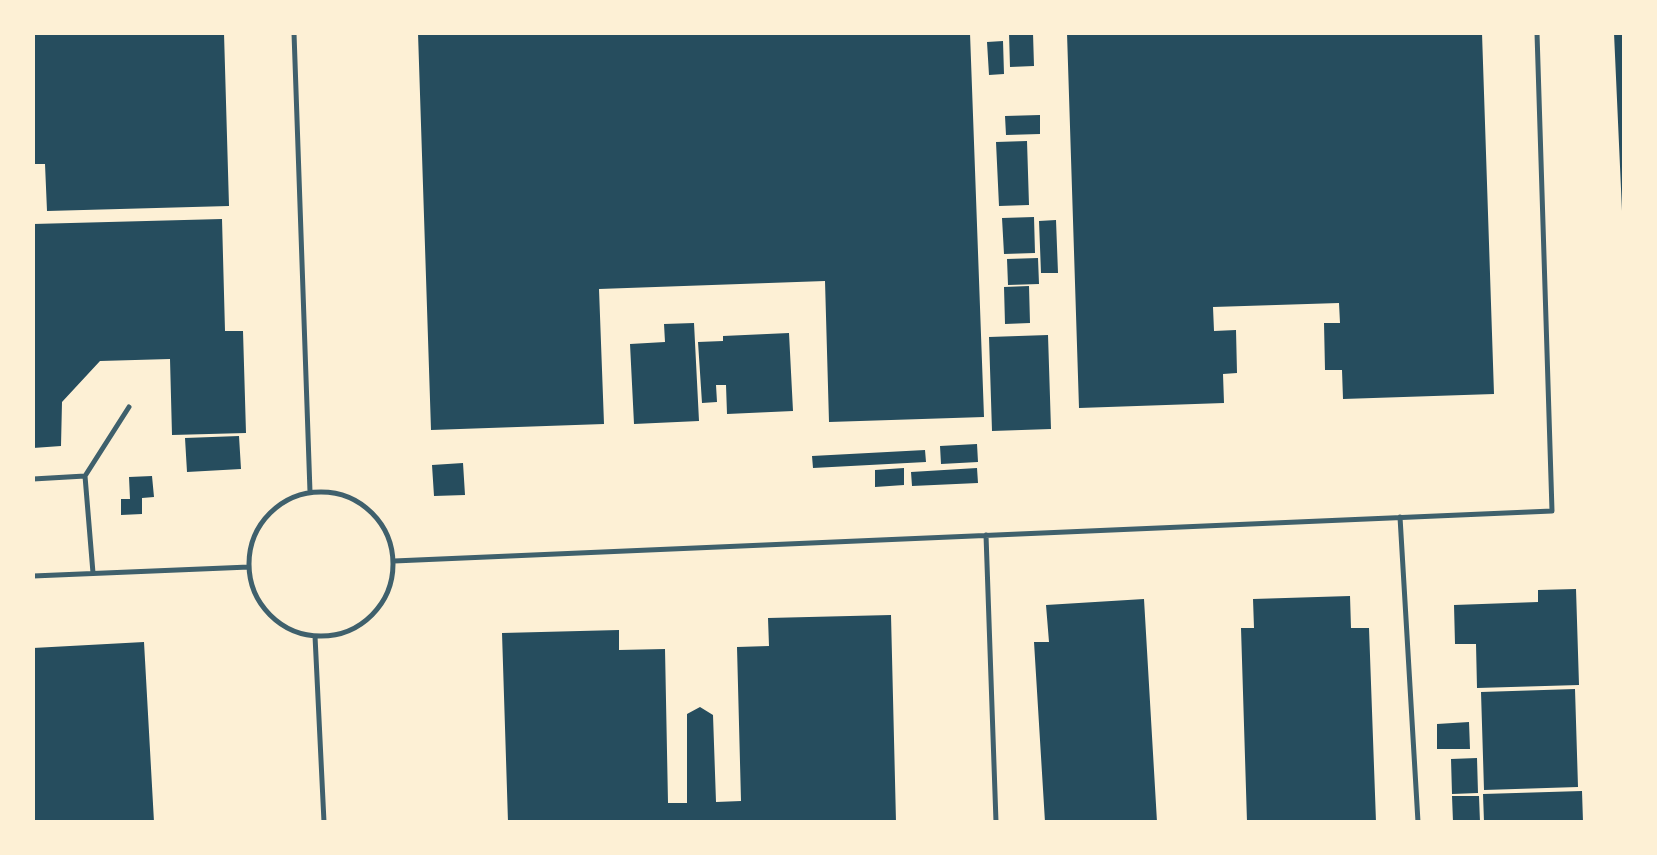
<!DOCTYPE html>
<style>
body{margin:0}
#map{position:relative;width:1657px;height:855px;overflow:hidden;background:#fdf0d5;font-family:Overpass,sans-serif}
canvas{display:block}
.frame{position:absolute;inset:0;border:35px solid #fdf0d5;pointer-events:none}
</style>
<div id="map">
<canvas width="1657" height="855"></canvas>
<div class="frame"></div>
</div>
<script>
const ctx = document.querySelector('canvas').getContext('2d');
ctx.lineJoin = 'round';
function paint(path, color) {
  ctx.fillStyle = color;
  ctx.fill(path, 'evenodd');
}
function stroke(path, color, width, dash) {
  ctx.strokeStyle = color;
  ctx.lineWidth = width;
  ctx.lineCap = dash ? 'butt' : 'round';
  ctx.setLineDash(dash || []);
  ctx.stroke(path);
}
const building = new Path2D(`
 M 33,33 L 224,33 L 229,206 L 47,211 L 45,164 L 33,164 Z
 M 418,33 L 970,33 L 984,417 L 829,422 L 825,281 L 599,289 L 604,424 L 431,430 Z
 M 1009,33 L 1033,33 L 1034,66 L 1010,67 Z
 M 1067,33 L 1482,33 L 1494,394 L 1343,399 L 1342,370 L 1325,370 L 1324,323 L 1340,323 L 1339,303 L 1213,307 L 1214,331 L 1236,330 L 1237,373 L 1223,374 L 1224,403 L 1079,408 Z
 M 1614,33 L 1624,33 L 1624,211 L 1622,211 Z
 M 1003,41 L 1004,74 L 989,75 L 987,42 Z
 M 1040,115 L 1040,134 L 1006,135 L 1005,116 Z
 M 1027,141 L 1029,205 L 999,206 L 996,142 Z
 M 1034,217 L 1035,253 L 1004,254 L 1002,218 Z
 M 222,219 L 225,331 L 243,331 L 246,433 L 172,435 L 170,359 L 100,361 L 62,402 L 61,446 L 33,448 L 33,224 Z
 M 1056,220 L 1058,273 L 1041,273 L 1039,221 Z
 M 1038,258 L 1039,284 L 1008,285 L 1007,259 Z
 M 1029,286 L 1030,323 L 1005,324 L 1004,287 Z
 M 694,323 L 699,421 L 634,424 L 630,344 L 665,342 L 664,324 Z
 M 789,333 L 793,411 L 727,414 L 726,385 L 716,385 L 717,402 L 702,403 L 698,342 L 723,341 L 723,336 Z
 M 1048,335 L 1051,429 L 992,431 L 989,337 Z
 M 239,436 L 241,469 L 187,472 L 185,438 Z
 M 977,444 L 978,462 L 941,464 L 940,446 Z
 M 925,450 L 926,462 L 813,468 L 812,456 Z
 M 463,463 L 465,495 L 434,496 L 432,465 Z
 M 904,468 L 904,485 L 875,487 L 875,470 Z
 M 977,468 L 978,483 L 912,486 L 911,472 Z
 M 152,476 L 154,497 L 142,498 L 142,514 L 121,515 L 121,499 L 130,499 L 129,477 Z
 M 1576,589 L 1579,685 L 1477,688 L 1476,644 L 1455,644 L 1454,605 L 1538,602 L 1538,590 Z
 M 1350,596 L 1351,628 L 1369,628 L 1376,822 L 1247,822 L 1241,628 L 1254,628 L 1253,599 Z
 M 1144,599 L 1157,822 L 1045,822 L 1034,642 L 1049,642 L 1046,605 Z
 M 891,615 L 896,822 L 508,822 L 502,633 L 619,630 L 619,650 L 665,649 L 668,803 L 687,803 L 687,714 L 700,707 L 713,715 L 716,802 L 741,801 L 737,647 L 769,646 L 768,618 Z
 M 144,642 L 154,822 L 33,822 L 33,648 Z
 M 1575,689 L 1578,787 L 1484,790 L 1481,692 Z
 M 1469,722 L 1470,749 L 1437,749 L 1437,724 Z
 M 1477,758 L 1478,793 L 1452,794 L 1451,759 Z
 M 1582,791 L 1583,822 L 1484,822 L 1483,794 Z
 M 1452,796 L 1479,796 L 1480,822 L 1453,822 Z`);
const service = new Path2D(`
 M 294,33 L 310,492
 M 85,476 L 93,573
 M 33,479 L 85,476 L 129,407
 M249 564a72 72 0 1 1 144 0a72 72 0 1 1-144 0Z
 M 1400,517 L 1418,822
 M 986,535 L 996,822
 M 394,561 L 1552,511 L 1537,33
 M 33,576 L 249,567
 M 315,636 L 324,822`);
paint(building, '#264d5e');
stroke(service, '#3f606c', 5);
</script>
